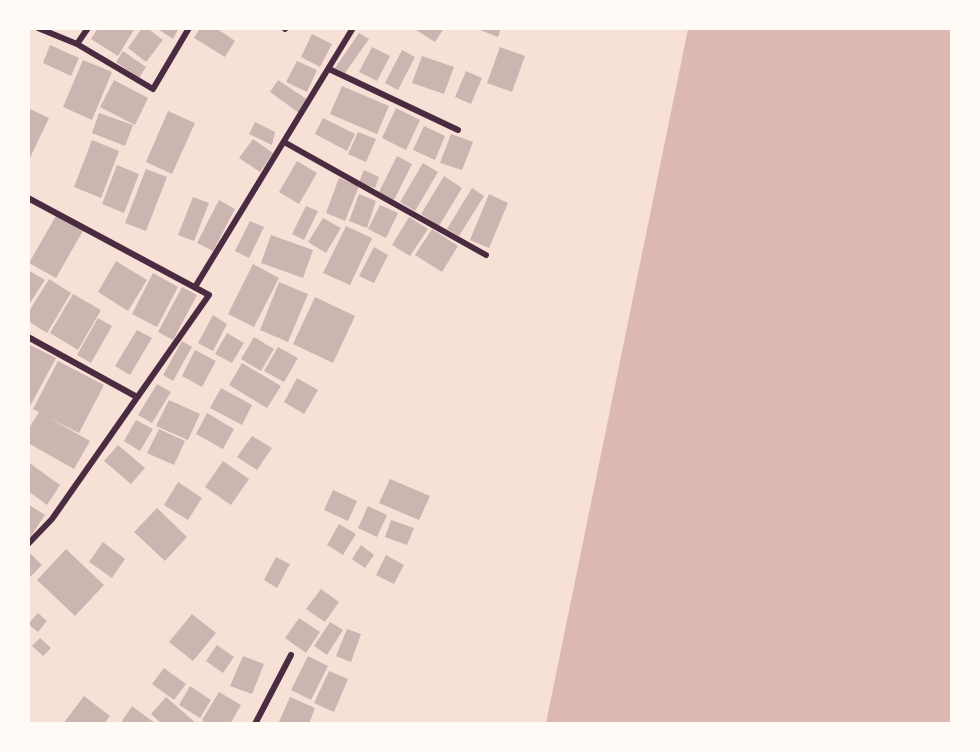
<!DOCTYPE html>
<style>
body{margin:0}
#map{position:relative;width:980px;height:752px;overflow:hidden;background:#f7e1d7;font-family:Ubuntu,sans-serif}
canvas{display:block}
.frame{position:absolute;inset:0;border:30px solid #fffaf5;pointer-events:none}
</style>
<div id="map">
<canvas width="980" height="752"></canvas>
<div class="frame"></div>
</div>
<script>
const ctx = document.querySelector('canvas').getContext('2d');
ctx.lineJoin = 'round';
function paint(path, color) {
  ctx.fillStyle = color;
  ctx.fill(path, 'evenodd');
}
function stroke(path, color, width, dash) {
  ctx.strokeStyle = color;
  ctx.lineWidth = width;
  ctx.lineCap = dash ? 'butt' : 'round';
  ctx.setLineDash(dash || []);
  ctx.stroke(path);
}
const water = new Path2D(`
 M 688,29 L 951,29 L 951,723 L 546,723 Z`);
const building = new Path2D(`
 M 98,28 L 135,28 L 118,56 L 91,39 Z
 M 142,28 L 147,28 L 163,40 L 146,62 L 128,48 Z
 M 156,28 L 179,28 L 173,39 Z
 M 200,28 L 216,28 L 235,41 L 225,57 L 194,38 Z
 M 413,28 L 444,28 L 435,42 Z
 M 475,28 L 501,28 L 498,37 Z
 M 359,33 L 369,39 L 345,73 L 335,68 Z
 M 312,34 L 332,44 L 320,67 L 301,57 Z
 M 50,45 L 79,58 L 71,76 L 43,63 Z
 M 372,47 L 390,56 L 377,81 L 359,72 Z
 M 500,47 L 525,56 L 512,92 L 487,83 Z
 M 402,50 L 415,57 L 398,90 L 385,83 Z
 M 123,51 L 146,67 L 139,78 L 116,62 Z
 M 422,56 L 454,67 L 444,94 L 412,83 Z
 M 83,60 L 112,72 L 92,120 L 63,107 Z
 M 297,61 L 317,70 L 307,92 L 286,82 Z
 M 466,71 L 482,78 L 471,104 L 455,97 Z
 M 114,80 L 148,98 L 135,125 L 100,107 Z
 M 278,80 L 308,100 L 299,113 L 270,92 Z
 M 342,86 L 389,106 L 377,134 L 330,114 Z
 M 28,108 L 49,118 L 28,162 Z
 M 396,108 L 420,120 L 406,150 L 382,138 Z
 M 168,111 L 195,123 L 172,174 L 146,162 Z
 M 99,113 L 133,125 L 125,146 L 92,133 Z
 M 323,118 L 355,134 L 347,151 L 315,134 Z
 M 255,122 L 275,132 L 272,145 L 249,134 Z
 M 424,126 L 445,136 L 435,160 L 413,150 Z
 M 358,132 L 376,139 L 366,162 L 348,154 Z
 M 451,134 L 473,142 L 462,170 L 440,163 Z
 M 253,139 L 273,153 L 260,172 L 239,158 Z
 M 92,140 L 119,151 L 101,198 L 74,187 Z
 M 397,156 L 412,164 L 394,200 L 379,192 Z
 M 297,161 L 317,173 L 299,204 L 279,192 Z
 M 423,163 L 438,172 L 415,211 L 400,202 Z
 M 117,165 L 139,174 L 124,213 L 102,204 Z
 M 146,169 L 167,177 L 146,231 L 125,223 Z
 M 364,170 L 379,177 L 375,188 L 359,182 Z
 M 444,176 L 462,188 L 439,226 L 421,214 Z
 M 339,178 L 359,186 L 345,221 L 326,213 Z
 M 472,188 L 484,196 L 459,236 L 447,229 Z
 M 359,194 L 376,201 L 367,228 L 349,221 Z
 M 489,194 L 508,203 L 489,248 L 470,240 Z
 M 193,197 L 209,203 L 194,241 L 178,235 Z
 M 219,200 L 235,209 L 213,251 L 197,243 Z
 M 380,205 L 398,213 L 386,238 L 368,229 Z
 M 306,206 L 318,211 L 304,240 L 292,234 Z
 M 57,214 L 84,229 L 56,278 L 29,263 Z
 M 409,217 L 428,229 L 410,256 L 392,245 Z
 M 323,218 L 341,228 L 326,253 L 308,242 Z
 M 250,221 L 264,227 L 249,258 L 235,251 Z
 M 346,226 L 372,238 L 350,285 L 323,273 Z
 M 432,229 L 458,246 L 442,272 L 415,255 Z
 M 271,235 L 313,250 L 303,278 L 261,263 Z
 M 374,247 L 388,255 L 374,283 L 359,276 Z
 M 116,261 L 147,280 L 128,311 L 98,292 Z
 M 253,264 L 279,278 L 254,327 L 228,314 Z
 M 28,270 L 45,280 L 28,306 Z
 M 153,273 L 178,287 L 157,327 L 132,314 Z
 M 49,279 L 71,293 L 47,333 L 28,321 L 28,313 Z
 M 279,282 L 308,294 L 288,342 L 260,330 Z
 M 182,287 L 197,295 L 173,340 L 158,332 Z
 M 73,294 L 101,310 L 78,350 L 50,333 Z
 M 315,297 L 355,316 L 333,363 L 293,344 Z
 M 213,315 L 227,324 L 213,351 L 198,343 Z
 M 98,318 L 112,326 L 91,363 L 77,355 Z
 M 137,330 L 152,338 L 130,375 L 115,366 Z
 M 227,333 L 244,343 L 232,363 L 215,354 Z
 M 254,337 L 274,349 L 261,371 L 241,359 Z
 M 182,341 L 192,347 L 173,381 L 163,375 Z
 M 28,344 L 56,358 L 28,410 Z
 M 278,347 L 298,358 L 284,382 L 264,371 Z
 M 195,350 L 216,361 L 202,387 L 182,376 Z
 M 58,361 L 104,385 L 79,433 L 49,418 L 90,441 L 74,469 L 28,443 L 28,430 L 39,412 L 33,409 Z
 M 242,363 L 281,386 L 267,408 L 229,385 Z
 M 297,378 L 318,390 L 304,414 L 284,402 Z
 M 157,384 L 171,392 L 152,423 L 138,415 Z
 M 221,388 L 252,405 L 242,425 L 210,408 Z
 M 169,400 L 200,414 L 188,440 L 156,426 Z
 M 207,413 L 234,429 L 223,449 L 196,434 Z
 M 136,420 L 153,429 L 140,451 L 124,441 Z
 M 159,429 L 185,441 L 174,465 L 147,453 Z
 M 252,436 L 272,448 L 257,470 L 237,457 Z
 M 118,445 L 145,468 L 131,484 L 104,461 Z
 M 223,461 L 249,479 L 231,505 L 205,487 Z
 M 28,462 L 60,485 L 47,505 L 28,491 Z
 M 390,479 L 430,496 L 419,520 L 379,503 Z
 M 178,482 L 202,498 L 188,520 L 164,505 Z
 M 333,490 L 357,501 L 348,521 L 324,510 Z
 M 28,504 L 45,515 L 31,536 L 28,534 Z
 M 368,506 L 387,515 L 377,537 L 358,528 Z
 M 157,508 L 187,537 L 165,561 L 134,532 Z
 M 391,520 L 414,528 L 407,545 L 385,537 Z
 M 339,524 L 356,534 L 343,555 L 327,545 Z
 M 103,542 L 125,559 L 112,578 L 89,562 Z
 M 361,545 L 374,555 L 365,568 L 352,559 Z
 M 66,549 L 104,585 L 75,616 L 37,580 Z
 M 30,553 L 42,565 L 28,579 L 28,554 Z
 M 386,555 L 404,565 L 394,584 L 376,575 Z
 M 276,557 L 290,564 L 277,588 L 264,580 Z
 M 321,589 L 339,602 L 325,622 L 306,609 Z
 M 38,613 L 47,621 L 38,632 L 28,624 Z
 M 192,614 L 216,633 L 193,661 L 169,642 Z
 M 299,618 L 320,632 L 306,653 L 285,638 Z
 M 330,622 L 343,630 L 327,655 L 314,646 Z
 M 347,629 L 361,634 L 351,662 L 336,656 Z
 M 40,638 L 51,648 L 43,656 L 32,646 Z
 M 217,645 L 234,657 L 223,673 L 206,661 Z
 M 243,656 L 264,664 L 252,694 L 230,686 Z
 M 308,656 L 328,666 L 311,700 L 291,690 Z
 M 164,668 L 186,684 L 174,700 L 152,684 Z
 M 329,671 L 348,679 L 334,712 L 314,703 Z
 M 190,686 L 211,700 L 200,718 L 179,705 Z
 M 219,692 L 241,705 L 230,724 L 207,724 L 202,720 Z
 M 84,696 L 110,716 L 104,724 L 63,724 Z
 M 166,697 L 197,724 L 162,724 L 151,714 Z
 M 290,697 L 315,708 L 309,724 L 278,724 Z
 M 132,706 L 156,724 L 120,724 Z`);
const minor = new Path2D(`
 M 38,28 L 77,44
 M 88,28 L 77,44 L 153,89 L 189,28
 M 285,29 L 286,28
 M 329,69 L 458,130
 M 284,142 L 486,255
 M 28,198 L 209,295 L 52,519 L 28,544
 M 195,287 L 353,28
 M 28,337 L 137,397
 M 255,724 L 291,655`);
paint(water, '#dcb8b0');
paint(building, '#ccb4b1');
stroke(minor, '#4a2c40', 6);
</script>
